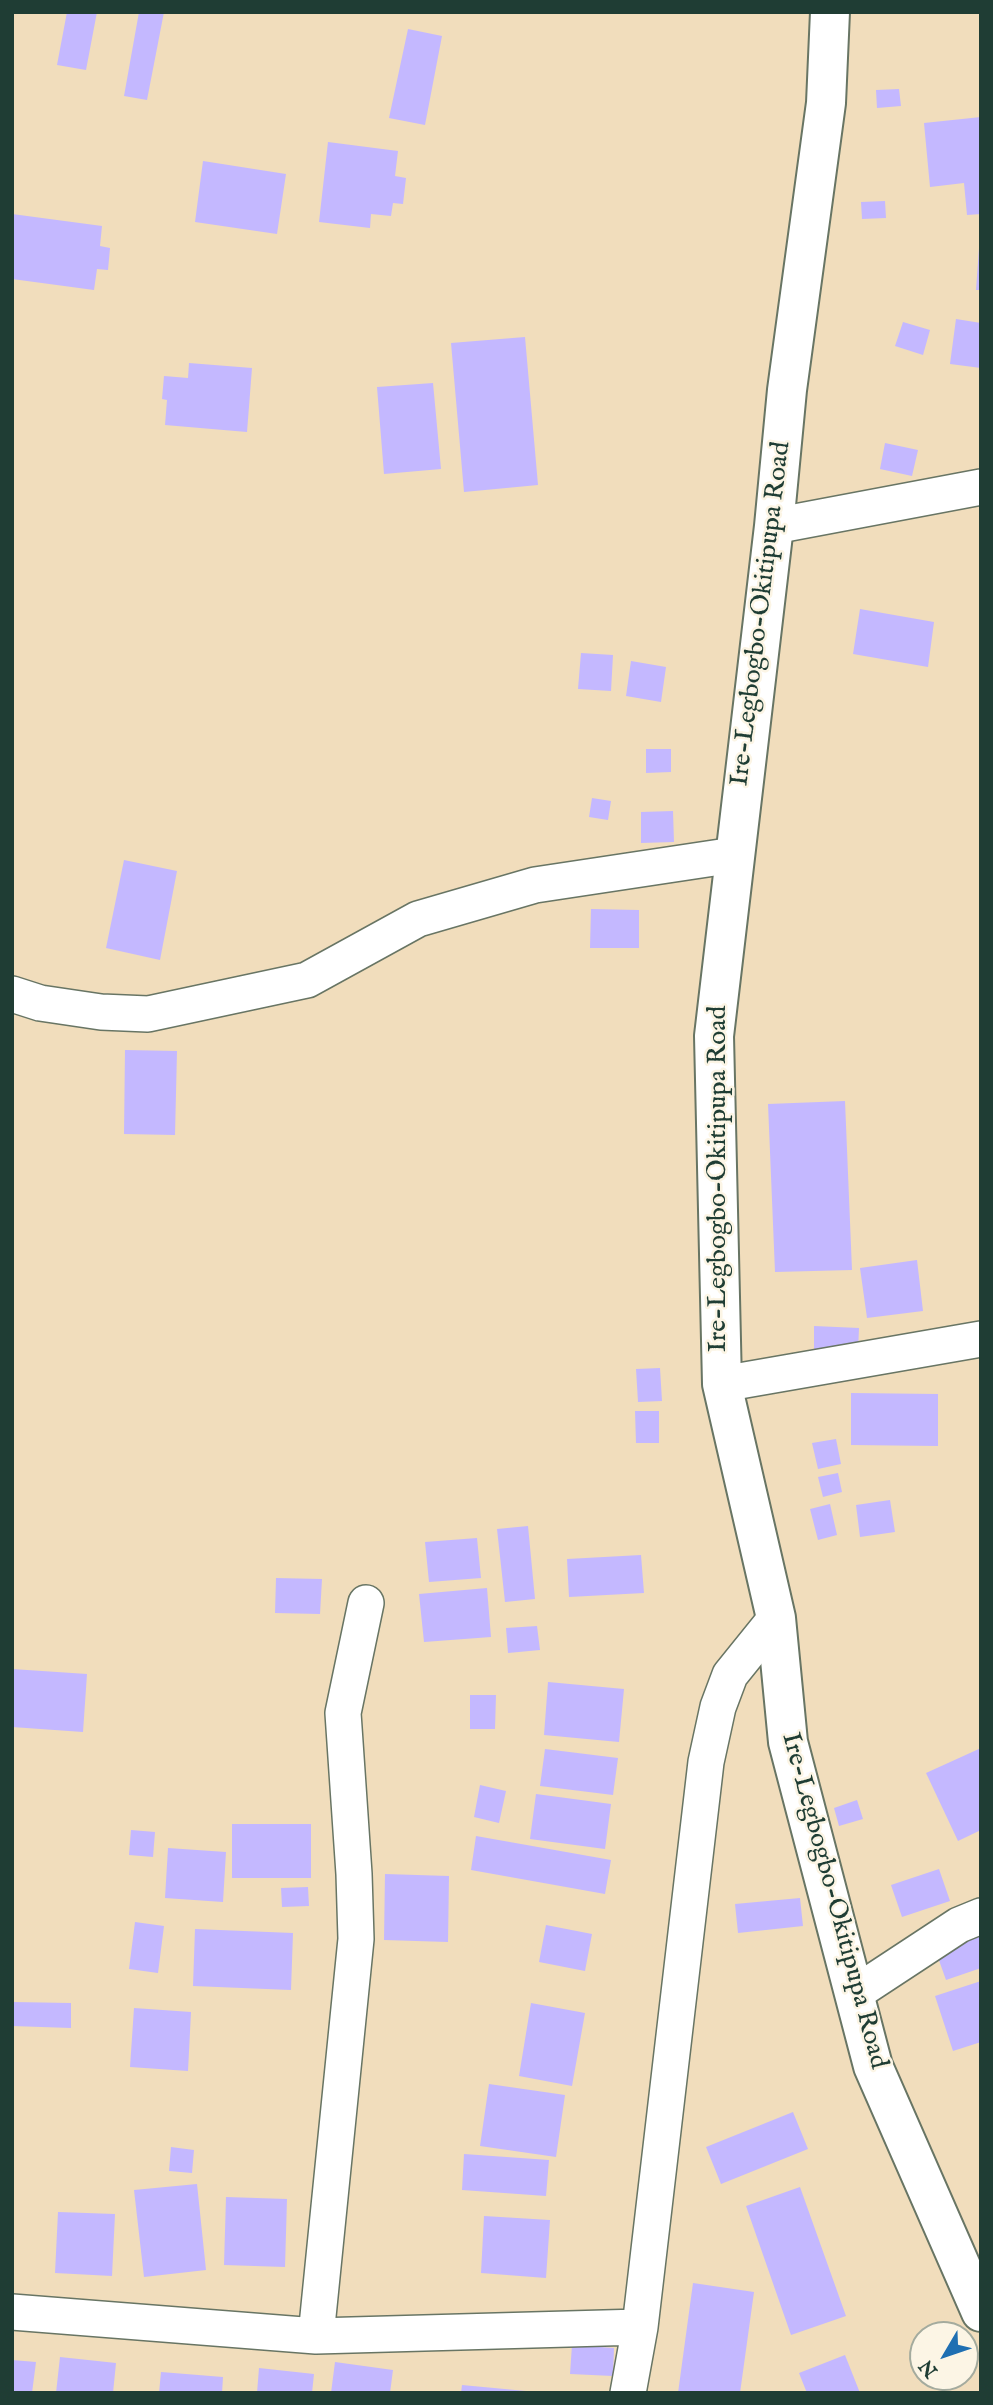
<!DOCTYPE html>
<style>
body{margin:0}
#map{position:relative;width:993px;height:2405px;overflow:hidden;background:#f1ddbc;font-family:"IM FELL English",serif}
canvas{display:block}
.frame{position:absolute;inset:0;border:14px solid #1f3d34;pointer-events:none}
.north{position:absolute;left:909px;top:2321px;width:70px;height:70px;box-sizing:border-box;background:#fcf5e5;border:2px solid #a4ab9e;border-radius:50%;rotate:231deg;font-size:19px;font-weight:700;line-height:28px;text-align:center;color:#1f3d34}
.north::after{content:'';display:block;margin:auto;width:24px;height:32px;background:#1f6fb2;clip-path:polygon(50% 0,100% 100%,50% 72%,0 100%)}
</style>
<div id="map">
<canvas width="993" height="2405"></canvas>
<div class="frame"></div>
<div class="north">N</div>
</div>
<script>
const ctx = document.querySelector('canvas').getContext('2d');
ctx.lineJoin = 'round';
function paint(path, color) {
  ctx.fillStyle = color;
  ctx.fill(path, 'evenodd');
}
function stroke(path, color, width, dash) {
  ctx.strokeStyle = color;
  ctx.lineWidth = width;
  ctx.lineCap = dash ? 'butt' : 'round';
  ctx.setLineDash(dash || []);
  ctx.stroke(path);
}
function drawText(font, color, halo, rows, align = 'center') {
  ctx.font = font + ' "IM FELL English",serif';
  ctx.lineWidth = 5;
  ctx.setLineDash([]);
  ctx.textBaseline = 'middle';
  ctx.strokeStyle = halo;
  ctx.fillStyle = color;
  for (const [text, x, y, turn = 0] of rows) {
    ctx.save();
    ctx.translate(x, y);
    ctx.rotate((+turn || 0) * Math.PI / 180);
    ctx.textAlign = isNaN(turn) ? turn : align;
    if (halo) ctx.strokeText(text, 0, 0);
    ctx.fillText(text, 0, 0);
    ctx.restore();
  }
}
const building = new Path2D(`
 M 67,12 L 97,12 L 86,70 L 57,65 Z
 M 139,12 L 164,12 L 147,100 L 124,96 Z
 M 408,29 L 442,36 L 425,125 L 389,118 Z
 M 899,89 L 901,106 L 877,108 L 876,90 Z
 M 981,117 L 981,214 L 967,215 L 964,183 L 930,187 L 924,123 Z
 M 328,142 L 398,151 L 395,176 L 406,178 L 403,204 L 393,203 L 391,216 L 371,214 L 370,228 L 319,222 Z
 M 203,161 L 286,174 L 277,234 L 195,222 Z
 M 885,201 L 886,218 L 862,219 L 861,202 Z
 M 12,214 L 102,226 L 100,246 L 110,248 L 108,270 L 97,269 L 94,290 L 12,279 Z
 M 979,248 L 981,248 L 981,290 L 976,290 Z
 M 956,319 L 981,323 L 981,368 L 950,364 Z
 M 903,322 L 930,330 L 923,355 L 895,346 Z
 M 525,337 L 538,485 L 464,492 L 451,343 Z
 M 189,363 L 252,368 L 247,432 L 165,425 L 167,400 L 162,399 L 164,376 L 188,378 Z
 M 433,383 L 441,469 L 384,474 L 377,387 Z
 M 885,443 L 918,450 L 912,476 L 880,469 Z
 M 860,609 L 934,622 L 928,667 L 853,654 Z
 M 581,653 L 613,655 L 611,691 L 578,689 Z
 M 631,661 L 666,667 L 661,702 L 626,696 Z
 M 646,749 L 671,749 L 671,772 L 646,773 Z
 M 592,798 L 611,801 L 608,820 L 589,817 Z
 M 673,811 L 674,842 L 641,843 L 641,812 Z
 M 124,860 L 177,871 L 160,960 L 106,948 Z
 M 591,909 L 639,910 L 639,948 L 590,948 Z
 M 125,1050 L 177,1051 L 175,1135 L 124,1134 Z
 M 845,1101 L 852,1270 L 775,1272 L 768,1104 Z
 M 917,1260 L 923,1311 L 867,1318 L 860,1268 Z
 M 814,1326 L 859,1328 L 858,1352 L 814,1350 Z
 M 660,1368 L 662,1401 L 638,1402 L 636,1369 Z
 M 851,1393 L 938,1394 L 938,1446 L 851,1445 Z
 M 635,1411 L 659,1411 L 659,1443 L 636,1443 Z
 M 836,1439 L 841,1464 L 818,1469 L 812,1443 Z
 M 838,1473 L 842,1492 L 823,1497 L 818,1477 Z
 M 890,1500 L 895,1532 L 860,1537 L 856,1505 Z
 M 830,1504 L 837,1535 L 818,1540 L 810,1509 Z
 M 528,1526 L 535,1599 L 505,1602 L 497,1529 Z
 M 477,1538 L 481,1578 L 429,1582 L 425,1542 Z
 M 641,1555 L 644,1593 L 569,1597 L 567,1559 Z
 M 276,1578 L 322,1579 L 320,1614 L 275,1613 Z
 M 487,1588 L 491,1637 L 424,1642 L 419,1594 Z
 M 537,1626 L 540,1650 L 508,1653 L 506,1628 Z
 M 12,1669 L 87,1674 L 83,1732 L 12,1727 Z
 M 548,1682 L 624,1689 L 619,1742 L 544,1735 Z
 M 470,1695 L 496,1695 L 495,1729 L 470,1729 Z
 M 981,1748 L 981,1830 L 958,1841 L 926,1773 Z
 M 545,1749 L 618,1758 L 613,1795 L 540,1786 Z
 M 480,1785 L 506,1791 L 499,1823 L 474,1817 Z
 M 536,1794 L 611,1804 L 605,1849 L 530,1839 Z
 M 857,1800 L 863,1819 L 839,1826 L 834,1808 Z
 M 232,1824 L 311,1824 L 311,1878 L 232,1878 Z
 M 131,1830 L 155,1832 L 153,1857 L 129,1855 Z
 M 476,1836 L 611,1860 L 605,1894 L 471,1870 Z
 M 168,1848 L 226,1852 L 223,1902 L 165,1898 Z
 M 939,1869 L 950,1901 L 902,1917 L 891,1885 Z
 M 385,1874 L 449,1876 L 448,1942 L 384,1940 Z
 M 308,1887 L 309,1906 L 282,1907 L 281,1888 Z
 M 800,1898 L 803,1926 L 738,1933 L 735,1904 Z
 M 135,1922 L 164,1926 L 158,1973 L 129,1969 Z
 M 546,1925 L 592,1934 L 585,1971 L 539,1962 Z
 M 195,1929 L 293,1933 L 291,1990 L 193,1986 Z
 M 981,1933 L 981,1968 L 946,1980 L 935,1949 Z
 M 981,1981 L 981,2042 L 953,2051 L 935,1996 Z
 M 12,2002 L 71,2003 L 71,2028 L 12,2026 Z
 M 531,2003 L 585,2013 L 572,2086 L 519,2076 Z
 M 134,2008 L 191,2012 L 188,2071 L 130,2067 Z
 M 489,2084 L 565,2095 L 556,2157 L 480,2146 Z
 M 793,2112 L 808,2149 L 721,2184 L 706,2147 Z
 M 171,2147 L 194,2150 L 192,2173 L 169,2171 Z
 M 464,2154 L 549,2160 L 546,2196 L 462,2190 Z
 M 197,2184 L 206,2270 L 144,2277 L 134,2190 Z
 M 800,2187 L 846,2316 L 791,2335 L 746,2206 Z
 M 226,2197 L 287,2199 L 285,2267 L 224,2265 Z
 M 58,2212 L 115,2214 L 112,2276 L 55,2273 Z
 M 484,2216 L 550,2220 L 546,2278 L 481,2273 Z
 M 693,2283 L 754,2292 L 740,2393 L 678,2393 Z
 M 572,2345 L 614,2348 L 613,2376 L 570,2374 Z
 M 845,2355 L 860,2393 L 807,2393 L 799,2373 Z
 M 60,2357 L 116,2363 L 113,2393 L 56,2393 Z
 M 12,2360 L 36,2362 L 32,2393 L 12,2393 Z
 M 335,2362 L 393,2370 L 390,2393 L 331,2393 Z
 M 259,2368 L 314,2374 L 312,2393 L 257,2393 Z
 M 161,2372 L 223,2377 L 222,2393 L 159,2393 Z
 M 462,2385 L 526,2391 L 526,2393 L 461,2393 Z`);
const minor = new Path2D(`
 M 774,526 L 981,487
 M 12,994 L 40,1003 L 101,1012 L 148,1014 L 307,980 L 418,919 L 535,885 L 734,855
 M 722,1384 L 981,1339
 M 854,1994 L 959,1925 L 981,1916
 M 12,2312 L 316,2336 L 640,2327
 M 316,2336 L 356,1939 L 354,1874 L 343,1713 L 366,1603
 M 628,2393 L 640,2327 L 706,1762 L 718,1707 L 730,1675 L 776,1618`);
const tertiary = new Path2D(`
 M 830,12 L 826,103 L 787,390 L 774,526 L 714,1036 L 722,1384 L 776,1618 L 788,1742 L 873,2066 L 981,2312`);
const streetNames = [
 ["Ire-Legbogbo-Okitipupa Road",762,614,-83],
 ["Ire-Legbogbo-Okitipupa Road",720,1179,-90],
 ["Ire-Legbogbo-Okitipupa Road",833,1901,75]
];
paint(building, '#c4b8ff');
stroke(minor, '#687564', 38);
stroke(tertiary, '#687564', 42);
stroke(minor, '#fff', 35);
stroke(tertiary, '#fff', 38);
drawText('26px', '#1f3d34', '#fcf5e5', streetNames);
</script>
